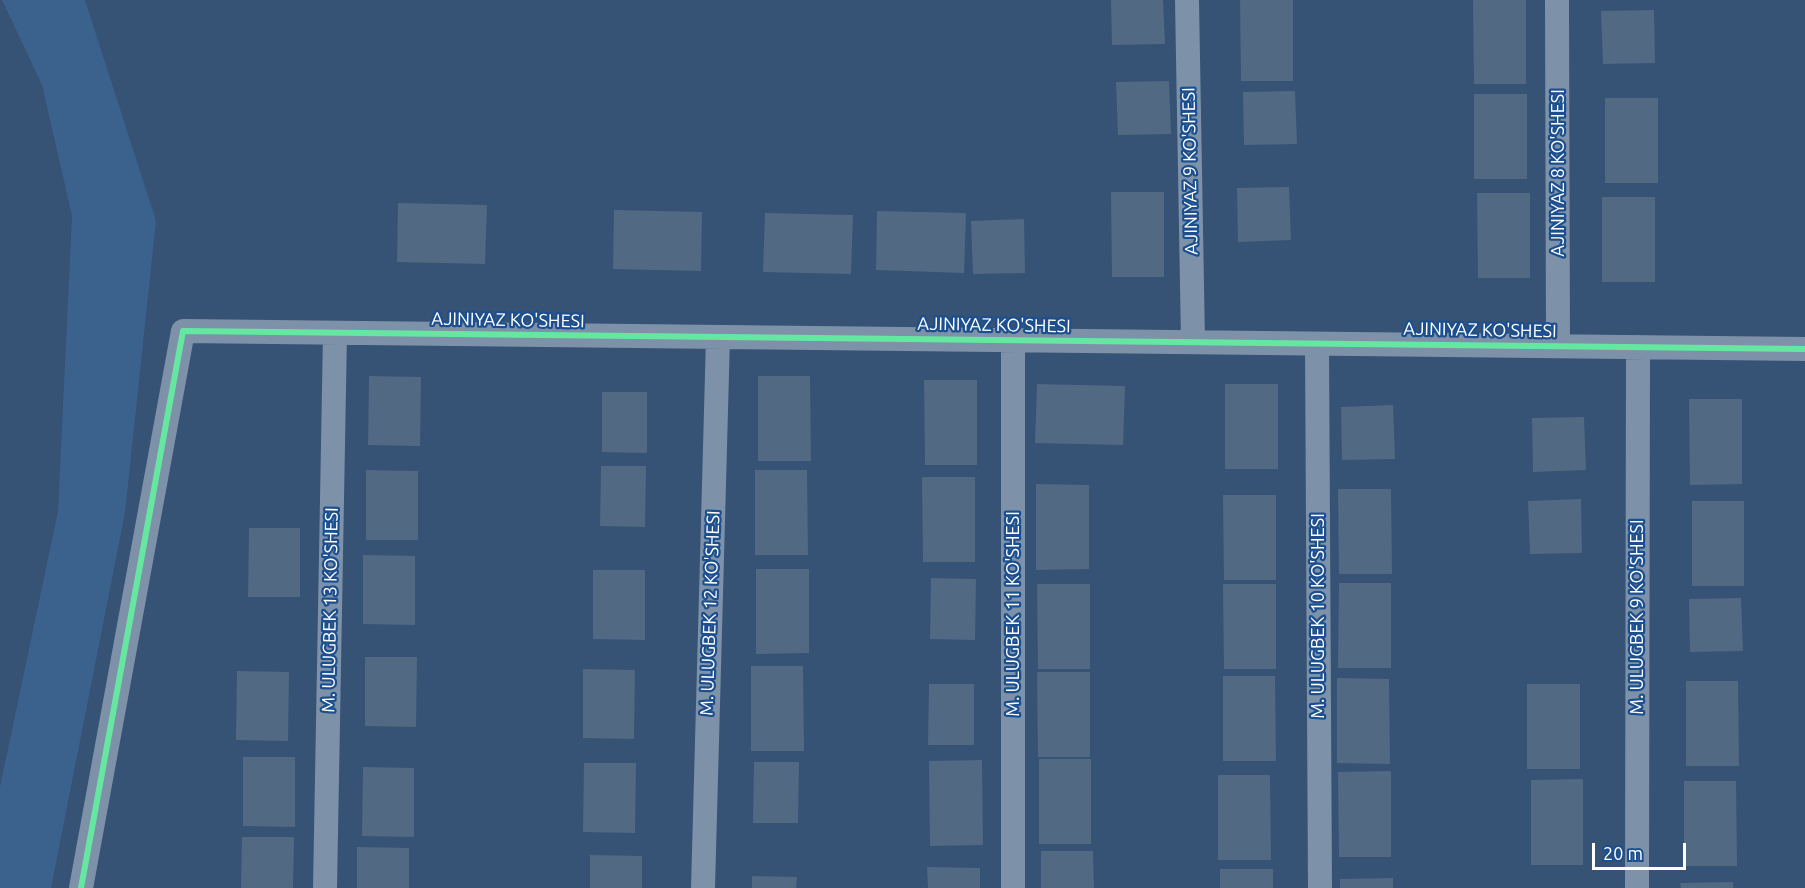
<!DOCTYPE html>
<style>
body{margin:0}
#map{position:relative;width:1805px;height:888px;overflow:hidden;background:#365274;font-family:Ubuntu,sans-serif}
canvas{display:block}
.scale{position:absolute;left:1592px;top:843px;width:94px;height:27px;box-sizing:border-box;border:3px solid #fff;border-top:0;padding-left:8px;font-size:18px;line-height:21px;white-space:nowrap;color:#fff;-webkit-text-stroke:4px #1b4f8f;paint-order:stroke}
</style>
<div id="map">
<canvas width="1805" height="888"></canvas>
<div class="scale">20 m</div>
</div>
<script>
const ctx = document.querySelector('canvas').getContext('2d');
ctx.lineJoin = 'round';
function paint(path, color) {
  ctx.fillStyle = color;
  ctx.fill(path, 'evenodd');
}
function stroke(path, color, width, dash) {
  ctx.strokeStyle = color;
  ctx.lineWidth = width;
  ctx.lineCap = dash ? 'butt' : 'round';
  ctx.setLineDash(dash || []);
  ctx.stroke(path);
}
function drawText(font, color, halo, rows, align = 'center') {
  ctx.font = font + ' Ubuntu,sans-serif';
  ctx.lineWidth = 4.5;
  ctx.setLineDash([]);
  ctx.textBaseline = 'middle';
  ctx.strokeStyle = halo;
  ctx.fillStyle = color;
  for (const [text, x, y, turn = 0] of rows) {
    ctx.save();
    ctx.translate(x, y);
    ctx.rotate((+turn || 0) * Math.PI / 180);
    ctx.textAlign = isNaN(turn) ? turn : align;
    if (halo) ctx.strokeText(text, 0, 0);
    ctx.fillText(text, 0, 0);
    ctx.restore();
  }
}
const water = new Path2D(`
 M 2,0 L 85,0 L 156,221 L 125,513 L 51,888 L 0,888 L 0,787 L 58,511 L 72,216 L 42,85 Z`);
const building = new Path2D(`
 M 1111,0 L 1163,0 L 1165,44 L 1112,45 Z
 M 1240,0 L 1293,0 L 1293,81 L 1241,81 Z
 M 1473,0 L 1526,0 L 1526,84 L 1474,84 Z
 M 1654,10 L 1655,63 L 1603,64 L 1601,11 Z
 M 1169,81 L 1171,134 L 1118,135 L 1116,82 Z
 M 1295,91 L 1297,144 L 1244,145 L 1243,92 Z
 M 1474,94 L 1527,94 L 1527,179 L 1474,179 Z
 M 1605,98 L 1658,98 L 1658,183 L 1605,183 Z
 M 1289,187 L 1291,240 L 1238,242 L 1237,188 Z
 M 1111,192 L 1164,192 L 1164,277 L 1112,277 Z
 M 1477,193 L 1530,193 L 1530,278 L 1478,278 Z
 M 1602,197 L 1655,197 L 1655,282 L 1602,282 Z
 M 398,203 L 487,205 L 485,264 L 397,262 Z
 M 614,210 L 702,212 L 701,271 L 613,269 Z
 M 877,211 L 966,213 L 964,273 L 876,270 Z
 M 765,213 L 853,215 L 851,274 L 763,272 Z
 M 1024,219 L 1025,273 L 973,274 L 971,221 Z
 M 369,376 L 421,377 L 420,446 L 368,445 Z
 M 758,376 L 810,376 L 811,461 L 758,461 Z
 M 924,380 L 977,380 L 977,465 L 925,465 Z
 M 1037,384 L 1125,386 L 1123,445 L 1035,443 Z
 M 1225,384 L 1278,384 L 1278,469 L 1225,469 Z
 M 602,392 L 647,392 L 647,453 L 602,452 Z
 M 1689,399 L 1742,399 L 1742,484 L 1690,485 Z
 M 1393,405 L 1395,459 L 1342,460 L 1341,407 Z
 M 1584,417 L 1586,470 L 1533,472 L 1532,418 Z
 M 601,466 L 646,466 L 645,527 L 600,526 Z
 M 366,470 L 418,471 L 418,540 L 366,540 Z
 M 755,470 L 807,470 L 808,555 L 755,555 Z
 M 922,477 L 975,477 L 975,562 L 923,562 Z
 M 1036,484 L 1089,485 L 1089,569 L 1036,570 Z
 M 1338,489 L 1391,489 L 1392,574 L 1339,574 Z
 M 1223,495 L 1276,495 L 1276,580 L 1224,580 Z
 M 1581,499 L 1582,553 L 1530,554 L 1528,501 Z
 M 1692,501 L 1744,501 L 1744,586 L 1692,586 Z
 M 249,528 L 300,528 L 300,597 L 248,597 Z
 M 363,555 L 415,556 L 415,625 L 363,624 Z
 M 756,569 L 809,569 L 809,653 L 756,654 Z
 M 593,570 L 645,570 L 645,640 L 593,639 Z
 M 931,578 L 976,579 L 975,640 L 930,639 Z
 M 1339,583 L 1391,583 L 1391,668 L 1338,668 Z
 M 1037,584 L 1090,584 L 1090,669 L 1038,669 Z
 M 1223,584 L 1276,584 L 1276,669 L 1224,669 Z
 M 1741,598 L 1743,651 L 1690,652 L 1689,599 Z
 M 365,657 L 417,657 L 416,727 L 365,726 Z
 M 751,666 L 803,666 L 804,751 L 751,751 Z
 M 583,669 L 635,670 L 634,739 L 583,738 Z
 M 237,671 L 289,672 L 288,741 L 236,740 Z
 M 1037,672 L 1090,672 L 1090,757 L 1038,757 Z
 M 1223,676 L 1275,676 L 1276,761 L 1223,761 Z
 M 1337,678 L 1389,679 L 1390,764 L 1337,763 Z
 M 1686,681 L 1738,681 L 1739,766 L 1686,766 Z
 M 929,684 L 974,684 L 974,745 L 928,745 Z
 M 1527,684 L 1580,684 L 1580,769 L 1527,769 Z
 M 243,757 L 295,757 L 295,827 L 243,826 Z
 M 1039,759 L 1091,759 L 1091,844 L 1039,844 Z
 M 982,760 L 983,845 L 930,846 L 929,761 Z
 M 754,762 L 799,762 L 798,823 L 753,823 Z
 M 584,763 L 636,763 L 635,833 L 583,832 Z
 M 363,767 L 414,768 L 414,837 L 362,836 Z
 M 1391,771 L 1391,857 L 1339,857 L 1338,772 Z
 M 1218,775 L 1270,775 L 1271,860 L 1218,860 Z
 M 1583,779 L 1583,865 L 1531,865 L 1531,780 Z
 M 1684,781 L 1736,781 L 1737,866 L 1684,866 Z
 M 242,837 L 294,837 L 293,888 L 241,888 Z
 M 357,847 L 409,848 L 409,888 L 357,888 Z
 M 1041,851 L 1093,851 L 1094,888 L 1041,888 Z
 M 590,855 L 642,856 L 642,888 L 590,888 Z
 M 927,867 L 980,868 L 980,888 L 928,888 Z
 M 1220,869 L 1273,869 L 1273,888 L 1220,888 Z
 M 752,876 L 797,877 L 796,888 L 752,888 Z
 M 1393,878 L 1393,888 L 1340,888 L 1340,879 Z
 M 1733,882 L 1733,888 L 1681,888 L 1680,883 Z`);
const minor = new Path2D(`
 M 1187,0 L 1193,342
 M 1557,0 L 1558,346
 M 1317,344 L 1320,888
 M 81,888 L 183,331 L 1805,349
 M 325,888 L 335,333
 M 703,888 L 718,337
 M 1013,888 L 1013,340
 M 1637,888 L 1638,347`);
const cycleway = new Path2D(`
 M 81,888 L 183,331 L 1805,349`);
const streetNames = [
 ["AJINIYAZ 9 KO'SHESI",1190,171,-91],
 ["AJINIYAZ 8 KO'SHESI",1558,173,-90],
 ["AJINIYAZ KO'SHESI",508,320,1],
 ["AJINIYAZ KO'SHESI",994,325,1],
 ["AJINIYAZ KO'SHESI",1480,330,1],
 ["M. ULUGBEK 13 KO'SHESI",330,610,-89],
 ["M. ULUGBEK 12 KO'SHESI",710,613,-88],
 ["M. ULUGBEK 11 KO'SHESI",1013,614,-90],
 ["M. ULUGBEK 10 KO'SHESI",1318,616,-90],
 ["M. ULUGBEK 9 KO'SHESI",1637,617,-90]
];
paint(water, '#3b618d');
paint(building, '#526984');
stroke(minor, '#7d92a8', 24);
stroke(cycleway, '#66e7a1', 6);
drawText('18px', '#fff', '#1b4f8f', streetNames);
</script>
